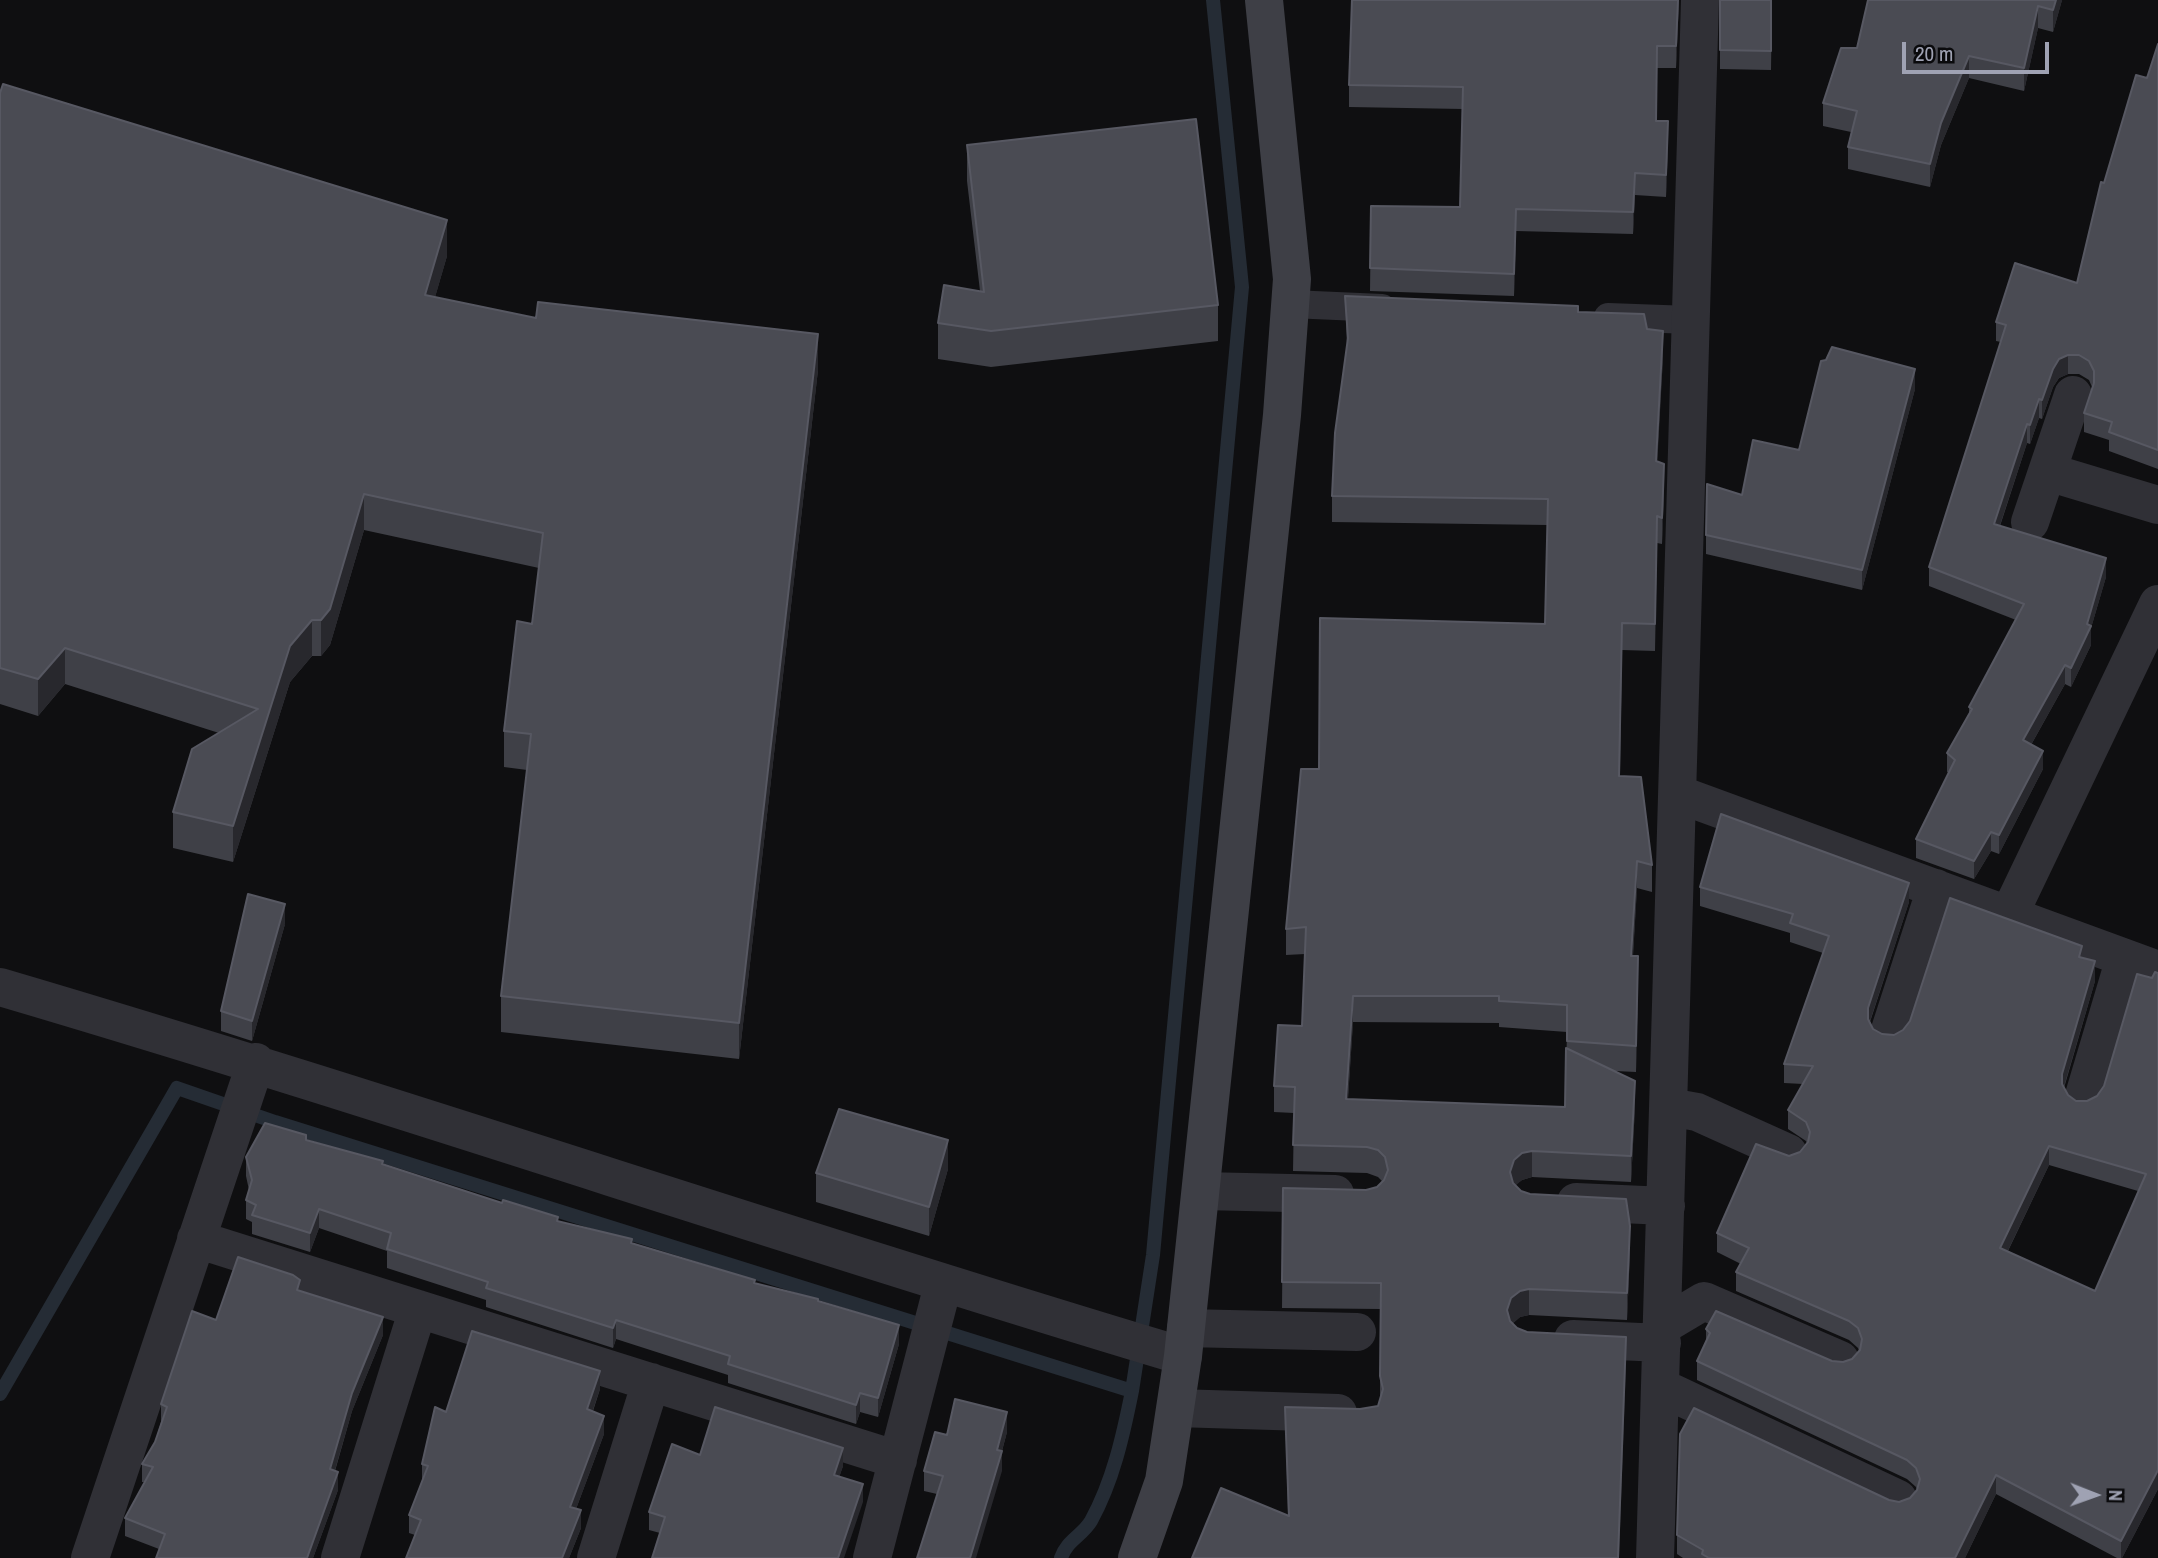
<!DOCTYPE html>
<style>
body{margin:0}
#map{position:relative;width:2158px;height:1558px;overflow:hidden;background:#0f0f11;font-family:"Archivo Narrow",sans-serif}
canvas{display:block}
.north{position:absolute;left:2060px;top:1460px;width:70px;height:70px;-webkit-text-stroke:5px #0a0a0c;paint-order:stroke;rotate:91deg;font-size:19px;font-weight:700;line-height:28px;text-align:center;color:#9fa2b3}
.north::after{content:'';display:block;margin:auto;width:24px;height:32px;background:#9fa2b3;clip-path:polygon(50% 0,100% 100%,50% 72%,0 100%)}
.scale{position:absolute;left:1902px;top:42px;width:147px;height:32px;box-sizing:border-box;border:4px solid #9fa2b3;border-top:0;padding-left:9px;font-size:21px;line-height:24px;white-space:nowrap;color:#9fa2b3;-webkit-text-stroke:5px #0a0a0c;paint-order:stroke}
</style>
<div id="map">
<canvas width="2158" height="1558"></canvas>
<div class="north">N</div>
<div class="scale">20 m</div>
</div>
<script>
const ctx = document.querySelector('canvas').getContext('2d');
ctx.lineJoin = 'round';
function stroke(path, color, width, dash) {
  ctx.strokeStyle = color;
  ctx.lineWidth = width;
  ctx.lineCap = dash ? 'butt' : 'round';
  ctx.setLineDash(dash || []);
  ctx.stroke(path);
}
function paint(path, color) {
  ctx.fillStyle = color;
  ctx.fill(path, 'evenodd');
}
const stream = new Path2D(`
 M 0,1394 L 177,1088 L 275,1122 L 1132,1391 L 1153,1255 L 1242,287 L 1213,0
 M 1061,1558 C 1067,1540 1082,1536 1091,1521 C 1113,1481 1123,1436 1132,1391`);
const lane = new Path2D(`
 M 1291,304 L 1382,308
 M 1608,317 L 1691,320`);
const street = new Path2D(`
 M 2048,472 L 2158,505
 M 2030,522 L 2073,395
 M 1678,794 L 2158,970
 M 2009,915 L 2158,604
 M 0,987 C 397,1104 787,1238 1183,1356
 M 1889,1033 L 1936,888
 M 2083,1099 L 2125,958
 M 1669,1107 L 1697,1112 L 1788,1153
 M 1201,1191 L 1335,1194
 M 1576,1202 L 1666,1206
 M 196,1239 L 898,1460
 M 1662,1326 L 1704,1301 L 1840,1360
 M 1186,1328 L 1357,1332
 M 1573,1339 L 1662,1343
 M 1660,1387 L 1898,1499
 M 1176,1408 L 1338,1413
 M 90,1558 L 256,1062
 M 340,1558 L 418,1309
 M 596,1558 L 651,1382
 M 872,1558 L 943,1285
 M 1655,1558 L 1700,0`);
const secondary = new Path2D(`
 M 1137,1558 L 1164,1481 L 1183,1356 L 1282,415 L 1292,279 L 1264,0`);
const wall = new Path2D(`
 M 1679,0 L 1676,68 L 1657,68 L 1656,121 L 1668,144 L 1666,197 L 1635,195 L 1633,234 L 1516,231 L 1514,296 L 1370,291 L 1371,206 L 1460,207 L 1463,109 L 1349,107 L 1349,85 Z
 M 1720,0 L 1772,0 L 1771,70 L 1720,69 Z
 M 2062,0 L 2053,32 L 2038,28 L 2024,91 L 1969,78 L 1941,145 L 1930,187 L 1848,169 L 1848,147 L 1851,132 L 1823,126 L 1823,103 L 1857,48 Z
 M 2158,44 L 2158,469 L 2109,451 L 2109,440 L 2084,432 L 2084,413 L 2092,387 L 2089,380 L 2079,374 L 2068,374 L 2059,378 L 2053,387 L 2042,419 L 2039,418 L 2030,444 L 2027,443 L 2000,526 L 2106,577 L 2091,628 L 2091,645 L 2071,687 L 2065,684 L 2031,745 L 2043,769 L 1999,854 L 1991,851 L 1974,879 L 1916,858 L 1916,839 L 1949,773 L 1947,772 L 1947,753 L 1969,714 L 1969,707 L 2016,620 L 1929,586 L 1929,567 L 2001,342 L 1996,341 L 1996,322 L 2077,283 L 2104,183 L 2147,78 Z
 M 0,93 L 447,256 L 435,297 L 536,318 L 818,370 L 739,1059 L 501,1032 L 501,996 L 527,770 L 504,767 L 504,731 L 532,624 L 539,568 L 364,530 L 330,645 L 321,656 L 312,656 L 290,682 L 233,862 L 173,848 L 173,812 L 219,733 L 65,684 L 38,716 L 0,704 Z
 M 967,145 L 1218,305 L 1218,341 L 991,367 L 938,359 L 938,323 L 980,291 L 967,181 Z
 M 1345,296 L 1578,312 L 1647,329 L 1663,357 L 1657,462 L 1664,490 L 1662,544 L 1657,543 L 1655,651 L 1622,650 L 1620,776 L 1652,865 L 1652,892 L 1637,888 L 1633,956 L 1638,983 L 1636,1072 L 1615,1071 L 1635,1107 L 1631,1182 L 1532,1177 L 1522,1180 L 1515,1185 L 1521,1191 L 1630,1252 L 1627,1320 L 1529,1315 L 1520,1317 L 1512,1324 L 1517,1328 L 1626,1363 L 1288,1516 L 1285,1407 L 1360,1409 L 1378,1406 L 1380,1401 L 1380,1309 L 1282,1308 L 1283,1188 L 1366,1190 L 1377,1187 L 1383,1182 L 1378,1177 L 1367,1173 L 1293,1171 L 1294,1113 L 1274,1112 L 1274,1086 L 1302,1026 L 1305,954 L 1286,955 L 1286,929 L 1319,769 L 1545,624 L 1547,525 L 1332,522 L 1332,496 L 1347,347 ZM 1353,1022 L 1499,1023 L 1499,1027 L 1567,1032 L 1565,1107 L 1348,1099 Z
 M 1915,389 L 1862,590 L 1706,554 L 1706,535 L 1742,495 L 1799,450 Z
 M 1700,887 L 1909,902 L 1870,1022 L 1873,1029 L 1882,1034 L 1894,1035 L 2082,957 L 2095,981 L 2064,1088 L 2068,1095 L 2076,1101 L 2087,1101 L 2097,1096 L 2104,1086 L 2137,974 L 2158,1489 L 2122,1558 L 2117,1558 L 1996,1494 L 1965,1558 L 1683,1558 L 1677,1554 L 1677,1535 L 1889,1500 L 1899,1502 L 1910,1498 L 1917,1490 L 1916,1487 L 1907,1479 L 1697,1380 L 1697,1361 L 1706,1342 L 1706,1329 L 1832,1361 L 1843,1362 L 1852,1359 L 1859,1351 L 1858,1348 L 1849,1340 L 1736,1291 L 1736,1272 L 1741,1264 L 1717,1252 L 1717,1233 L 1789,1156 L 1800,1152 L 1807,1144 L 1806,1141 L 1788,1129 L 1788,1110 L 1803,1084 L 1784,1083 L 1784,1064 L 1823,953 L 1790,942 L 1790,933 L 1700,906 ZM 2049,1165 L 2138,1191 L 2095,1291 L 2008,1251 Z
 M 285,924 L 252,1041 L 221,1031 L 221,1011 Z
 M 306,1140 L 558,1221 L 632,1243 L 755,1283 L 818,1302 L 899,1344 L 878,1417 L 860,1412 L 856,1424 L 728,1383 L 728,1375 L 616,1339 L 613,1348 L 486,1307 L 486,1300 L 387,1268 L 387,1251 L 319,1228 L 310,1252 L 252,1234 L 252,1222 L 246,1219 L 246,1200 L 249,1190 L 246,1176 L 246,1157 Z
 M 948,1169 L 929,1236 L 816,1202 L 816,1173 Z
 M 300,1291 L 383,1335 L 352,1411 L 335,1471 L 338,1490 L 313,1558 L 156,1558 L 159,1549 L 125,1536 L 125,1518 L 145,1482 L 142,1482 L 142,1464 L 155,1442 L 161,1422 L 161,1404 L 216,1320 Z
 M 600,1389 L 593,1411 L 604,1434 L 576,1509 L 581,1528 L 569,1558 L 406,1558 L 415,1535 L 409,1533 L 409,1515 L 422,1481 L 422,1464 L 446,1412 Z
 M 1007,1432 L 1002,1451 L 1002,1471 L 937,1494 L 924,1491 L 924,1471 L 947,1435 Z
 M 700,1455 L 843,1466 L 839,1477 L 863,1502 L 660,1533 L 649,1530 L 649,1512 Z`);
const shadedWall = new Path2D(`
 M 1678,0 L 1679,0 L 1676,68 L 1676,46 Z
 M 2056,0 L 2062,0 L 2053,32 L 2053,10 Z
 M 2038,6 L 2038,28 L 2024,91 L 2024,68 Z
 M 1969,56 L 1969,78 L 1941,145 L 1930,187 L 1930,164 L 1941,123 Z
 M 1668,121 L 1668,144 L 1666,197 L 1666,175 Z
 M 1635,173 L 1635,195 L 1633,234 L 1633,212 Z
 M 1516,209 L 1516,231 L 1514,296 L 1514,274 Z
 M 447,220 L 447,256 L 425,332 L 425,295 Z
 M 1663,331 L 1663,357 L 1656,488 L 1656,461 Z
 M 818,334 L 818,370 L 739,1059 L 739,1023 Z
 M 2068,355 L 2068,374 L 2059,378 L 2053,387 L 2042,419 L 2042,400 L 2053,369 L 2059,359 Z
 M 1915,369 L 1915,389 L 1862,590 L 1862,570 Z
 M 2039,399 L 2039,418 L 2030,444 L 2030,425 Z
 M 2027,424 L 2027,443 L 1994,543 L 1994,524 Z
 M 1664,464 L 1664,490 L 1662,544 L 1662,518 Z
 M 364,494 L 364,530 L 330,645 L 321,656 L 321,620 Z
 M 2106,558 L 2106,577 L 2091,628 L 2091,645 L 2071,687 L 2071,668 L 2087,624 Z
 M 312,620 L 312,656 L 290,682 L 233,862 L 233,826 L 290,646 Z
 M 65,648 L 65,684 L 38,716 L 38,679 Z
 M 2065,665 L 2065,684 L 2023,759 L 2023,740 Z
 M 2043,751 L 2043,769 L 1999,854 L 1999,835 Z
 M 1991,832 L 1991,851 L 1974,879 L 1974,861 Z
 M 1637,861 L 1637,888 L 1631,983 L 1631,956 Z
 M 1909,883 L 1909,902 L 1868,1027 L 1868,1008 Z
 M 285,904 L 285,924 L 252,1041 L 252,1021 Z
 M 1638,956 L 1638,983 L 1636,1072 L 1636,1046 Z
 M 2095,961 L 2095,981 L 2062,1093 L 2062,1074 Z
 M 1353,996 L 1353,1022 L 1346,1126 L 1346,1099 Z
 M 1635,1081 L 1635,1107 L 1631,1182 L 1631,1156 Z
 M 948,1140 L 948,1169 L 929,1236 L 929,1207 Z
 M 2049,1146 L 2049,1165 L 2000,1267 L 2000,1248 Z
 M 1532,1151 L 1532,1177 L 1522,1180 L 1514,1187 L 1510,1172 L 1514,1160 L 1522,1153 Z
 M 319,1209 L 319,1228 L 310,1252 L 310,1233 Z
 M 1630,1226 L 1630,1252 L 1627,1320 L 1627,1293 Z
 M 1529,1289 L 1529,1315 L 1520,1317 L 1511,1325 L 1507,1310 L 1511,1298 L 1520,1291 Z
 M 383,1317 L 383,1335 L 352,1411 L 330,1487 L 330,1469 L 352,1393 Z
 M 616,1320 L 616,1339 L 613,1348 L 613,1328 Z
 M 899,1325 L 899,1344 L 878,1417 L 878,1398 Z
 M 1626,1337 L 1626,1363 L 1619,1558 L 1618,1558 Z
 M 600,1371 L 600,1389 L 587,1427 L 587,1409 Z
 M 860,1393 L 860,1412 L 856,1424 L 856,1405 Z
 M 1007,1412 L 1007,1432 L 1001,1454 L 1002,1451 L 1002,1471 L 976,1558 L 970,1558 Z
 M 604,1416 L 604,1434 L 570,1525 L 570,1507 Z
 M 843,1448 L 843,1466 L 834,1493 L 834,1475 Z
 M 2158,1470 L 2158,1489 L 2122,1558 L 2121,1558 L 2121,1541 Z
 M 338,1472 L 338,1490 L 313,1558 L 307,1558 Z
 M 1996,1475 L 1996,1494 L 1965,1558 L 1955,1558 Z
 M 863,1484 L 863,1502 L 844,1558 L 838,1558 Z
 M 581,1510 L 581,1528 L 569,1558 L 562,1558 Z`);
const building = new Path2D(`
 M 1352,0 L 1678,0 L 1676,46 L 1657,46 L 1656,121 L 1668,121 L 1666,175 L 1635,173 L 1633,212 L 1516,209 L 1514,274 L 1370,268 L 1371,206 L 1460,207 L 1463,87 L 1349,85 Z
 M 1720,0 L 1771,0 L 1771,51 L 1720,50 Z
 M 1868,0 L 2056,0 L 2053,10 L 2038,6 L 2024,68 L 1969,56 L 1941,123 L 1930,164 L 1848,147 L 1857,111 L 1823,103 L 1841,48 L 1857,48 Z
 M 2158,44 L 2158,450 L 2109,432 L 2112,422 L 2084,413 L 2094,383 L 2094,371 L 2089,361 L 2079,355 L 2068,355 L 2059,359 L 2053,369 L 2042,400 L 2039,399 L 2030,425 L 2027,424 L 1994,524 L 2106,558 L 2087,624 L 2091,626 L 2071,668 L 2065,665 L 2023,740 L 2043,751 L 1999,835 L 1991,832 L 1974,861 L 1916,839 L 1955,760 L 1947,753 L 1972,709 L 1969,707 L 2024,604 L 1929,567 L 2006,325 L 1996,322 L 2015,263 L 2077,283 L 2101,182 L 2104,183 L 2136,75 L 2147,78 Z
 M 3,84 L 447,220 L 425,295 L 536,318 L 538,302 L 818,334 L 739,1023 L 501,996 L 531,734 L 504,731 L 517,621 L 532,624 L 543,533 L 364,494 L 330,609 L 321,620 L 312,620 L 290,646 L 233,826 L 173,812 L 192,749 L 258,709 L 65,648 L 38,679 L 0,668 L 0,93 Z
 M 1196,119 L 1218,305 L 991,331 L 938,323 L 944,285 L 984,292 L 967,145 Z
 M 1345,296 L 1578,306 L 1578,312 L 1644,314 L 1647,329 L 1663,331 L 1656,461 L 1664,464 L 1662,518 L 1657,516 L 1655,624 L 1622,623 L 1619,776 L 1641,777 L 1652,865 L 1637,861 L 1631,956 L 1638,956 L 1636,1046 L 1567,1041 L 1567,1005 L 1499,1001 L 1499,996 L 1353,996 L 1346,1099 L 1565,1107 L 1566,1048 L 1635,1081 L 1631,1156 L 1532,1151 L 1522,1153 L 1514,1160 L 1510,1172 L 1513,1183 L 1521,1191 L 1530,1194 L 1626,1199 L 1630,1226 L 1627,1293 L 1529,1289 L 1520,1291 L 1511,1298 L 1507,1310 L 1510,1321 L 1517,1328 L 1527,1332 L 1626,1337 L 1618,1558 L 1192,1558 L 1221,1488 L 1289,1516 L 1285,1407 L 1360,1409 L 1378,1406 L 1383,1389 L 1380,1376 L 1381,1283 L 1282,1282 L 1283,1188 L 1366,1190 L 1377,1187 L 1384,1180 L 1388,1170 L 1385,1157 L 1378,1150 L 1367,1147 L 1293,1145 L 1295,1087 L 1274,1086 L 1278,1025 L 1302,1026 L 1306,927 L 1286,929 L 1301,769 L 1319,769 L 1320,618 L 1545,624 L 1548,499 L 1332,496 L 1335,433 L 1348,338 Z
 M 1832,347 L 1915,369 L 1862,570 L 1706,535 L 1707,484 L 1742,495 L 1753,440 L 1799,450 L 1821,361 L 1826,360 Z
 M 1721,814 L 1909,883 L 1868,1008 L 1868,1019 L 1873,1029 L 1882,1034 L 1894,1035 L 1903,1030 L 1910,1021 L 1950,898 L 2082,946 L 2079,957 L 2095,961 L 2062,1074 L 2062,1084 L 2068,1095 L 2076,1101 L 2087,1101 L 2097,1096 L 2104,1086 L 2137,974 L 2152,978 L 2155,972 L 2158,973 L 2158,1470 L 2121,1541 L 1996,1475 L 1955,1558 L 1709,1558 L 1702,1554 L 1703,1550 L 1677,1535 L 1680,1434 L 1694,1408 L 1889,1500 L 1899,1502 L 1910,1498 L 1917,1490 L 1920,1479 L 1916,1468 L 1907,1460 L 1697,1361 L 1710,1333 L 1706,1329 L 1716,1311 L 1832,1361 L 1843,1362 L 1852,1359 L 1860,1350 L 1862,1339 L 1858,1328 L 1849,1321 L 1736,1272 L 1749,1248 L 1717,1233 L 1756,1144 L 1789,1156 L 1800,1152 L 1808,1142 L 1810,1132 L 1806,1122 L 1788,1110 L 1813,1066 L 1784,1064 L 1829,936 L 1790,923 L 1793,914 L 1700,887 ZM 2049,1146 L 2146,1174 L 2095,1291 L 2000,1248 Z
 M 248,894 L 285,904 L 252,1021 L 221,1011 Z
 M 839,1109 L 948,1140 L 929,1207 L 816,1173 Z
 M 265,1123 L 306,1135 L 306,1140 L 383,1161 L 382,1164 L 502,1203 L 503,1200 L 558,1217 L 557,1221 L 632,1239 L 631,1243 L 755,1280 L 754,1283 L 818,1299 L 818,1301 L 899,1325 L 878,1398 L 860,1393 L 856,1405 L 728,1364 L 730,1356 L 616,1320 L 613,1328 L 486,1288 L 488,1282 L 387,1249 L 391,1233 L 319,1209 L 310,1233 L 252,1215 L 256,1205 L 246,1200 L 252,1180 L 246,1157 Z
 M 238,1257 L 293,1275 L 300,1280 L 297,1290 L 383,1317 L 352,1393 L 330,1469 L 338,1472 L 307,1558 L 156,1558 L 165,1534 L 125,1518 L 153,1467 L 142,1464 L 155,1442 L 167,1407 L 161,1404 L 192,1311 L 216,1320 Z
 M 472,1331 L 600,1371 L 587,1409 L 604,1416 L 570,1507 L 581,1510 L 562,1558 L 406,1558 L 421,1520 L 409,1515 L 428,1466 L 422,1464 L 435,1407 L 446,1412 Z
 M 955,1399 L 1007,1412 L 997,1450 L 1002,1451 L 970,1558 L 917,1558 L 943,1476 L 924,1471 L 935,1432 L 947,1435 Z
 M 715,1407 L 843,1448 L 834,1475 L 863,1484 L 838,1558 L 652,1558 L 665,1517 L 649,1512 L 672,1444 L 700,1455 Z`);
stroke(stream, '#252c35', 14);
stroke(lane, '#303036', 28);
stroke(street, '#303036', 38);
stroke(secondary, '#3e3f46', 38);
paint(wall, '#3f4047');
paint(shadedWall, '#28282d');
paint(building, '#4a4b53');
stroke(building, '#575862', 2);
</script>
